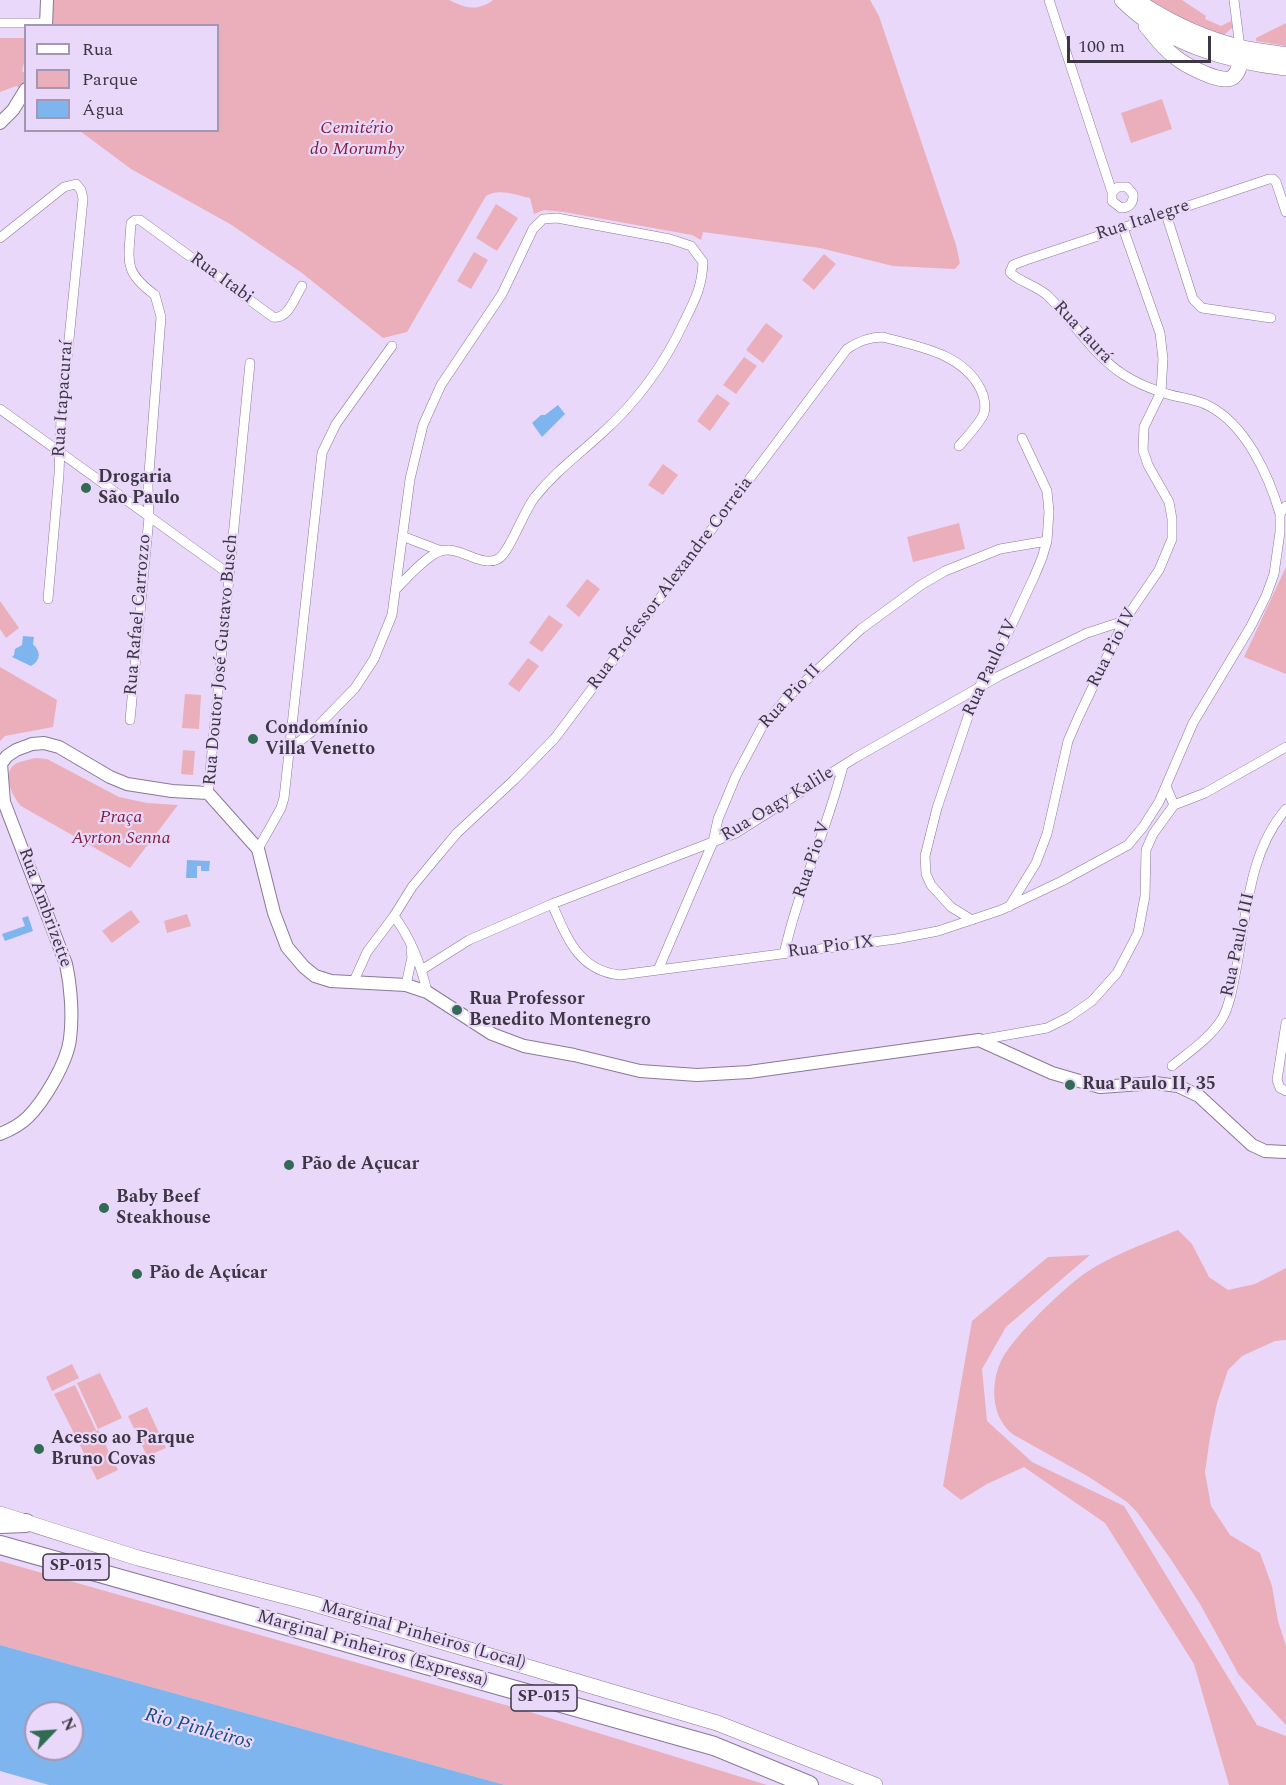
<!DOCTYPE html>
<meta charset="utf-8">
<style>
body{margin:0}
#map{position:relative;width:1286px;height:1785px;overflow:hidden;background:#e9d8fa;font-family:Spectral,serif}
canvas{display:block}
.legend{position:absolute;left:24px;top:24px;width:195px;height:108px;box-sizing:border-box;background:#e9d8fa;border:2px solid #a497b1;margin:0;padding:8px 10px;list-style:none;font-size:18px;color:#3d3644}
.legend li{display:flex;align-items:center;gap:12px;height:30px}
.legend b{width:30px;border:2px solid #a497b1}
.north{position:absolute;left:24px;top:1701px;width:60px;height:60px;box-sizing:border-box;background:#e9d8fa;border:2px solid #a497b1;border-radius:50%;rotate:65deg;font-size:16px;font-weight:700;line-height:24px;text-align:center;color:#3d3644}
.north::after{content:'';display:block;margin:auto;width:21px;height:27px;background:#326b53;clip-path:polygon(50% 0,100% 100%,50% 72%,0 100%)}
.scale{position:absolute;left:1067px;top:36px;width:144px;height:27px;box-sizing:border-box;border:3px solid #3d3644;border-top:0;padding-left:8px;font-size:18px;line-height:21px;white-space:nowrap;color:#3d3644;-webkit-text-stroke:4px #e9d8fa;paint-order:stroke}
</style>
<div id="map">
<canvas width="1286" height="1785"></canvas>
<ul class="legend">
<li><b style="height:8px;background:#fff"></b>Rua</li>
<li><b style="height:16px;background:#eaafba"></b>Parque</li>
<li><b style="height:16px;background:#7fb5ee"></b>Água</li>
</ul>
<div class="north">N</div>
<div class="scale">100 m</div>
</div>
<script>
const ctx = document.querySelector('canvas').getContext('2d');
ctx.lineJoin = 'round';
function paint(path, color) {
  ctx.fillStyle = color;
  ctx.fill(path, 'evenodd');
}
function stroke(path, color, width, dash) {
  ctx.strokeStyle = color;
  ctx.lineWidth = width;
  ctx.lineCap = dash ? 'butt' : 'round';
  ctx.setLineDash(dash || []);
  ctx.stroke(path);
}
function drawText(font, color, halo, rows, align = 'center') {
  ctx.font = font + ' Spectral,serif';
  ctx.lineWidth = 4.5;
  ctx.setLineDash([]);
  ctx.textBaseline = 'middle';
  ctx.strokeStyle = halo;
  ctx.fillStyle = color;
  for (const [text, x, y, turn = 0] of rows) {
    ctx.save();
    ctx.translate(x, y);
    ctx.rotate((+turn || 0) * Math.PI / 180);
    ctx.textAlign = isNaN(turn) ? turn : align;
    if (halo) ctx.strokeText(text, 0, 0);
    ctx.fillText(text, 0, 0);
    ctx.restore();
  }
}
const green = new Path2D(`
 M 53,0 L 449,0 C 465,8 477,12 493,0 L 870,0 L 879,16 L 956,245 L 960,263 L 955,269 L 893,266 L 820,248 L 703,232 L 701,240 L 692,235 L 564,212 L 544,210 L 534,214 L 530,198 C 515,195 499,188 486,196 L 407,332 L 383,338 L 302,273 L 230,224 L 131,169 L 80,131 L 218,130 L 218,26 L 53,25 Z
 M 1146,0 L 1182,0 L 1206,16 L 1205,19 L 1221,26 L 1231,21 L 1233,27 L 1223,36 L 1190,24 L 1159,5 L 1155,9 Z
 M 1286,23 L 1286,46 L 1256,41 L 1256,38 Z
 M 0,38 L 25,38 L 25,59 L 22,71 L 25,73 L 25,91 L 16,86 L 0,92 Z
 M 1162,99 L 1172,129 L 1131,143 L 1121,113 Z
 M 496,204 L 518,218 L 497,251 L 476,238 Z
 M 474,252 L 488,260 L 471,289 L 457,281 Z
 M 824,254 L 836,264 L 814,290 L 802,280 Z
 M 766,323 L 783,336 L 763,363 L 746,350 Z
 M 744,357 L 757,366 L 736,394 L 723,385 Z
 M 717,394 L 730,403 L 710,431 L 697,421 Z
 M 663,464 L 678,475 L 663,495 L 648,485 Z
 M 959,523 L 965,549 L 913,562 L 907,537 Z
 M 1286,567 L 1286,674 L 1244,657 Z
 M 587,579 L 600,589 L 579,617 L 566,606 Z
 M 0,601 L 19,628 L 6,638 L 0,629 Z
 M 549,615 L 563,625 L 542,652 L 529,643 Z
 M 528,658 L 539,666 L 519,692 L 508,684 Z
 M 0,667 L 57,700 L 53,727 L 5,736 L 0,741 Z
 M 185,694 L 201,695 L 199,729 L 182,728 Z
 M 183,750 L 195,751 L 193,775 L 181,774 Z
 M 36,758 L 47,759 L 119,797 L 147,803 L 178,805 L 130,868 L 21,806 C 12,796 0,772 17,763 C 23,761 30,759 36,758 Z
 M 131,910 L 140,922 L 112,943 L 102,931 Z
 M 187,914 L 191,926 L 167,933 L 164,921 Z
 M 1178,1230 L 1192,1244 L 1209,1277 L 1228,1290 L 1255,1284 L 1286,1268 L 1286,1340 L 1275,1341 L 1242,1356 L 1228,1370 L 1217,1403 L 1210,1437 L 1205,1472 L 1211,1506 L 1230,1535 L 1260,1553 L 1272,1586 L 1278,1621 L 1286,1646 L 1286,1725 L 1239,1675 L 1200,1604 L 1170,1558 L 1137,1512 L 1127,1502 L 1089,1477 L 1014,1435 C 991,1418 990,1385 1001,1361 C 1013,1337 1055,1297 1076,1280 C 1105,1257 1144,1244 1178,1230 Z
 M 1090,1255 L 1006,1327 L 982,1369 L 987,1421 L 1032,1462 L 1124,1506 L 1257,1725 L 1286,1736 L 1286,1785 L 1229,1785 L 1194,1664 L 1105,1523 L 1024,1467 L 987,1484 L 961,1500 L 943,1486 L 972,1321 L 1048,1257 Z
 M 72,1364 L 79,1378 L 52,1391 L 46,1377 Z
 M 100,1373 L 122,1418 L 98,1429 L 77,1383 Z
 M 75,1385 L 96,1430 L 77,1439 L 54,1394 Z
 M 147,1407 L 166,1448 L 147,1456 L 128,1416 Z
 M 98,1430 L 118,1470 L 97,1480 L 78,1441 Z
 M 0,1561 L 530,1712 L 767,1785 L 505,1785 L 0,1645 Z`);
const water = new Path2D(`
 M 558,405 L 565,414 L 542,437 L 532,423 L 541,415 L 545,415 Z
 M 23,636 L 34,637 L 33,644 C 41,652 41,660 31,666 L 12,657 L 14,655 L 15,649 L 22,645 Z
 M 187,860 L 210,861 L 209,871 L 201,871 L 201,866 L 197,866 L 197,878 L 186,878 Z
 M 28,916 L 33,931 L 5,941 L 2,934 L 25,926 L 22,918 Z
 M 0,1645 L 505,1785 L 49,1785 L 0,1771 ZM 36,1713 L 72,1713 L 72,1749 L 36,1749 Z`);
const minor = new Path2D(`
 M 1049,0 L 1112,192 L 1112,201 L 1121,208 C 1129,208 1134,203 1133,194 L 1127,187 L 1118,187 L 1112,192
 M 1234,0 L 1240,48
 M 0,23 L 47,23
 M 1166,214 L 1193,299 L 1202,308 L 1271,318
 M 0,238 L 64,187 L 76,184 L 81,190 L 83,199 L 61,419 L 59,474 L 48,599
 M 0,409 L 229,574
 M 1280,514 C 1269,476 1246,425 1209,406 C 1194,398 1177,398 1161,392 C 1149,388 1135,382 1124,375 C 1093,355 1073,321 1048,296 C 1038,286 1015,280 1010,272 L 1013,265 L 1026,260 L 1269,179 L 1273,179 L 1276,182 L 1286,212
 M 402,536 L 441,551
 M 130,720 L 149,517 L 148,486 L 161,317 L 155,295 C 122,271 129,261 131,223 L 135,220 L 140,220 L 273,317 C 288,320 295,297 302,286
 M 290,749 L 315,729 L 355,688 L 374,659 L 392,615 L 410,479 L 423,425 L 441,385 L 502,294 L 533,229 L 543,219 L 557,218 L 670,239 L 691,246 L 703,262 C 702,287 695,300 684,322 C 664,365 637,402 601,434 C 576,457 556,471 535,497 C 524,510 509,554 498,559 C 481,568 459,545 441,551 C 427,555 407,578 396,589
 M 208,793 L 250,363
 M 1174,805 L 1205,793 L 1286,747
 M 258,849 L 281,808 L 284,798 L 322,453 L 336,424 L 392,346
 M 552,904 C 567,938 579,971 620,975 L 896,939 L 938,931 L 1001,910 L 1062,881 L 1128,845 L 1143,827 L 1159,802 L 1193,723 L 1251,626 L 1266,596 L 1274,574 L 1280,532 L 1280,514 L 1286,506
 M 1009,907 L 1036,863 L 1047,834 L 1068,741 L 1078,718 L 1124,621 L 1159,570 L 1172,539 L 1172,519 L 1169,502 L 1148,465 L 1143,450 L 1144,427 L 1161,392 L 1163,359 L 1160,333 L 1123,228
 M 394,916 C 411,939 421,964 427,992
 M 972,920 L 951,907 L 931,885 L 926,874 L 925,856 L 937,808 L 977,690 L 992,667 L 1034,577 L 1042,558 L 1047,541 L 1049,512 L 1047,491 L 1022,438
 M 784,954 C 798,890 827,830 843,766
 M 423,969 L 469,940 L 552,904 L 736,833 L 855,758 L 999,676 L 1087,633 L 1124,621
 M 658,970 L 713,842 L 718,819 L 736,776 L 762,727 L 785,700 L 861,629 L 921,585 L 945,571 L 1000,549 L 1047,541
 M 353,983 L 367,952 L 394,916 L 412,887 L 436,858 L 457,833 L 514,780 L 555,738 L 847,349 C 859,341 869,337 883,337 C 919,347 963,353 981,390 C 984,396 986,406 984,413 C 981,422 966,438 959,446
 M 406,985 L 412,957 L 411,950
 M 1286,1023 L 1277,1080 L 1280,1088 L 1286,1091
 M 979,1040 L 1047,1028 L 1069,1017 L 1092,1001 L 1117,973 L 1138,933 L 1145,896 L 1146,850 L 1153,834 L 1174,805 L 1166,786
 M 1172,1066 C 1189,1052 1210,1038 1222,1019 C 1230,1005 1233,985 1236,970 C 1247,915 1248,853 1286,809`);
const tertiary = new Path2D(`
 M 46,26 L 47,0
 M 0,123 L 13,110 L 26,89
 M 0,1134 C 10,1130 20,1125 28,1117 C 44,1101 67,1063 70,1039 C 73,1016 71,987 66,964 L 4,802 L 1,764 L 7,756 L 16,750 L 32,744 L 44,743 L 59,747 L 110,777 L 127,784 L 172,791 L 208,793 L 258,849 L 274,913 L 287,947 L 304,967 L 315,976 L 331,981 L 406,985 L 427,992 L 492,1034 L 524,1046 L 574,1055 L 640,1071 L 697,1075 L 749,1072 L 979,1040 L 1052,1073 L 1100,1087 L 1155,1083 L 1178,1086 L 1199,1096 L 1252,1145 L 1265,1151 L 1286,1152`);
const primary = new Path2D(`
 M 1122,0 C 1165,43 1227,62 1286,68
 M 1136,0 C 1167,21 1203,38 1239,47 C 1254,51 1271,52 1286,55
 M 1146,26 C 1155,36 1163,48 1174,56 C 1183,64 1223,86 1233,77 C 1241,71 1240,59 1240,51
 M 0,1514 L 138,1558 L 311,1603 L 717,1723 L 875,1785`);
const motorway = new Path2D(`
 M 0,1524 L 26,1523
 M 0,1545 L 714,1746 L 809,1785`);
const markers = [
 [86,488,6,"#326b53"],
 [253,739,6,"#326b53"],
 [457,1010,6,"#326b53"],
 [1070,1085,6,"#326b53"],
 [289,1165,6,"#326b53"],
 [104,1208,6,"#326b53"],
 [137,1274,6,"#326b53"],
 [39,1449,6,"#326b53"]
];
const shields = [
 [76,1567,66],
 [544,1698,66]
];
const shieldNames = [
 ["SP-015",76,1567],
 ["SP-015",544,1698]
];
const parkNames = [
 ["Cemitério",357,129],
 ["do Morumby",357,150],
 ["Praça",121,818],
 ["Ayrton Senna",121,839]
];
const streetNames = [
 ["Rua Italegre",1143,221,-18],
 ["Rua Itabi",221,279,36],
 ["Rua Iaurá",1082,333,47],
 ["Rua Itapacuraí",64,399,-86],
 ["Rua Professor Alexandre Correia",671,584,-53],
 ["Rua Rafael Carrozzo",139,615,-85],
 ["Rua Pio IV",1113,648,-63],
 ["Rua Doutor José Gustavo Busch",222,660,-85],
 ["Rua Paulo IV",991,668,-65],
 ["Rua Pio II",791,697,-47],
 ["Rua Oagy Kalile",778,805,-31],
 ["Rua Pio V",813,860,-71],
 ["Rua Ambrizette",44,908,70],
 ["Rua Paulo III",1239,945,-78],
 ["Rua Pio IX",831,948,-7],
 ["Marginal Pinheiros (Local)",423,1636,16],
 ["Marginal Pinheiros (Expressa)",372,1650,16]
];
const poiNames = [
 ["Drogaria",98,478],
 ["São Paulo",98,499],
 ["Condomínio",265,729],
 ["Villa Venetto",265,750],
 ["Rua Professor",469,1000],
 ["Benedito Montenegro",469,1021],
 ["Rua Paulo II, 35",1082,1085],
 ["Pão de Açucar",301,1165],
 ["Baby Beef",116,1198],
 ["Steakhouse",116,1219],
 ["Pão de Açúcar",149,1274],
 ["Acesso ao Parque",51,1439],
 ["Bruno Covas",51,1460]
];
const waterNames = [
 ["Rio Pinheiros",198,1730,15]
];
paint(green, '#eaafba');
paint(water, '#7fb5ee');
stroke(minor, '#897998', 10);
stroke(tertiary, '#897998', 14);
stroke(primary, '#897998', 16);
stroke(motorway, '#897998', 20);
stroke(minor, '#fff', 9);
stroke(tertiary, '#fff', 12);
stroke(primary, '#fff', 15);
stroke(motorway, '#fff', 18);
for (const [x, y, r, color] of markers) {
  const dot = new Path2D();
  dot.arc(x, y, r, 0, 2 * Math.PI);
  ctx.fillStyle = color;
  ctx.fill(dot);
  stroke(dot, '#e9d8fa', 2);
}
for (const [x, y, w] of shields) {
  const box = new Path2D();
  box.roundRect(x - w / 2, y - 13, w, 26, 4.5);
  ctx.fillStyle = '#e9d8fa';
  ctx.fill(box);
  stroke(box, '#3d3644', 1.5);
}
drawText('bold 16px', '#3d3644', null, shieldNames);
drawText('italic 18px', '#7e1f3d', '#e9d8fa', parkNames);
drawText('18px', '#3d3644', '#e9d8fa', streetNames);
drawText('bold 18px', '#3d3644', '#e9d8fa', poiNames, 'left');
drawText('italic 20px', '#154d81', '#e9d8fa', waterNames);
</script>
